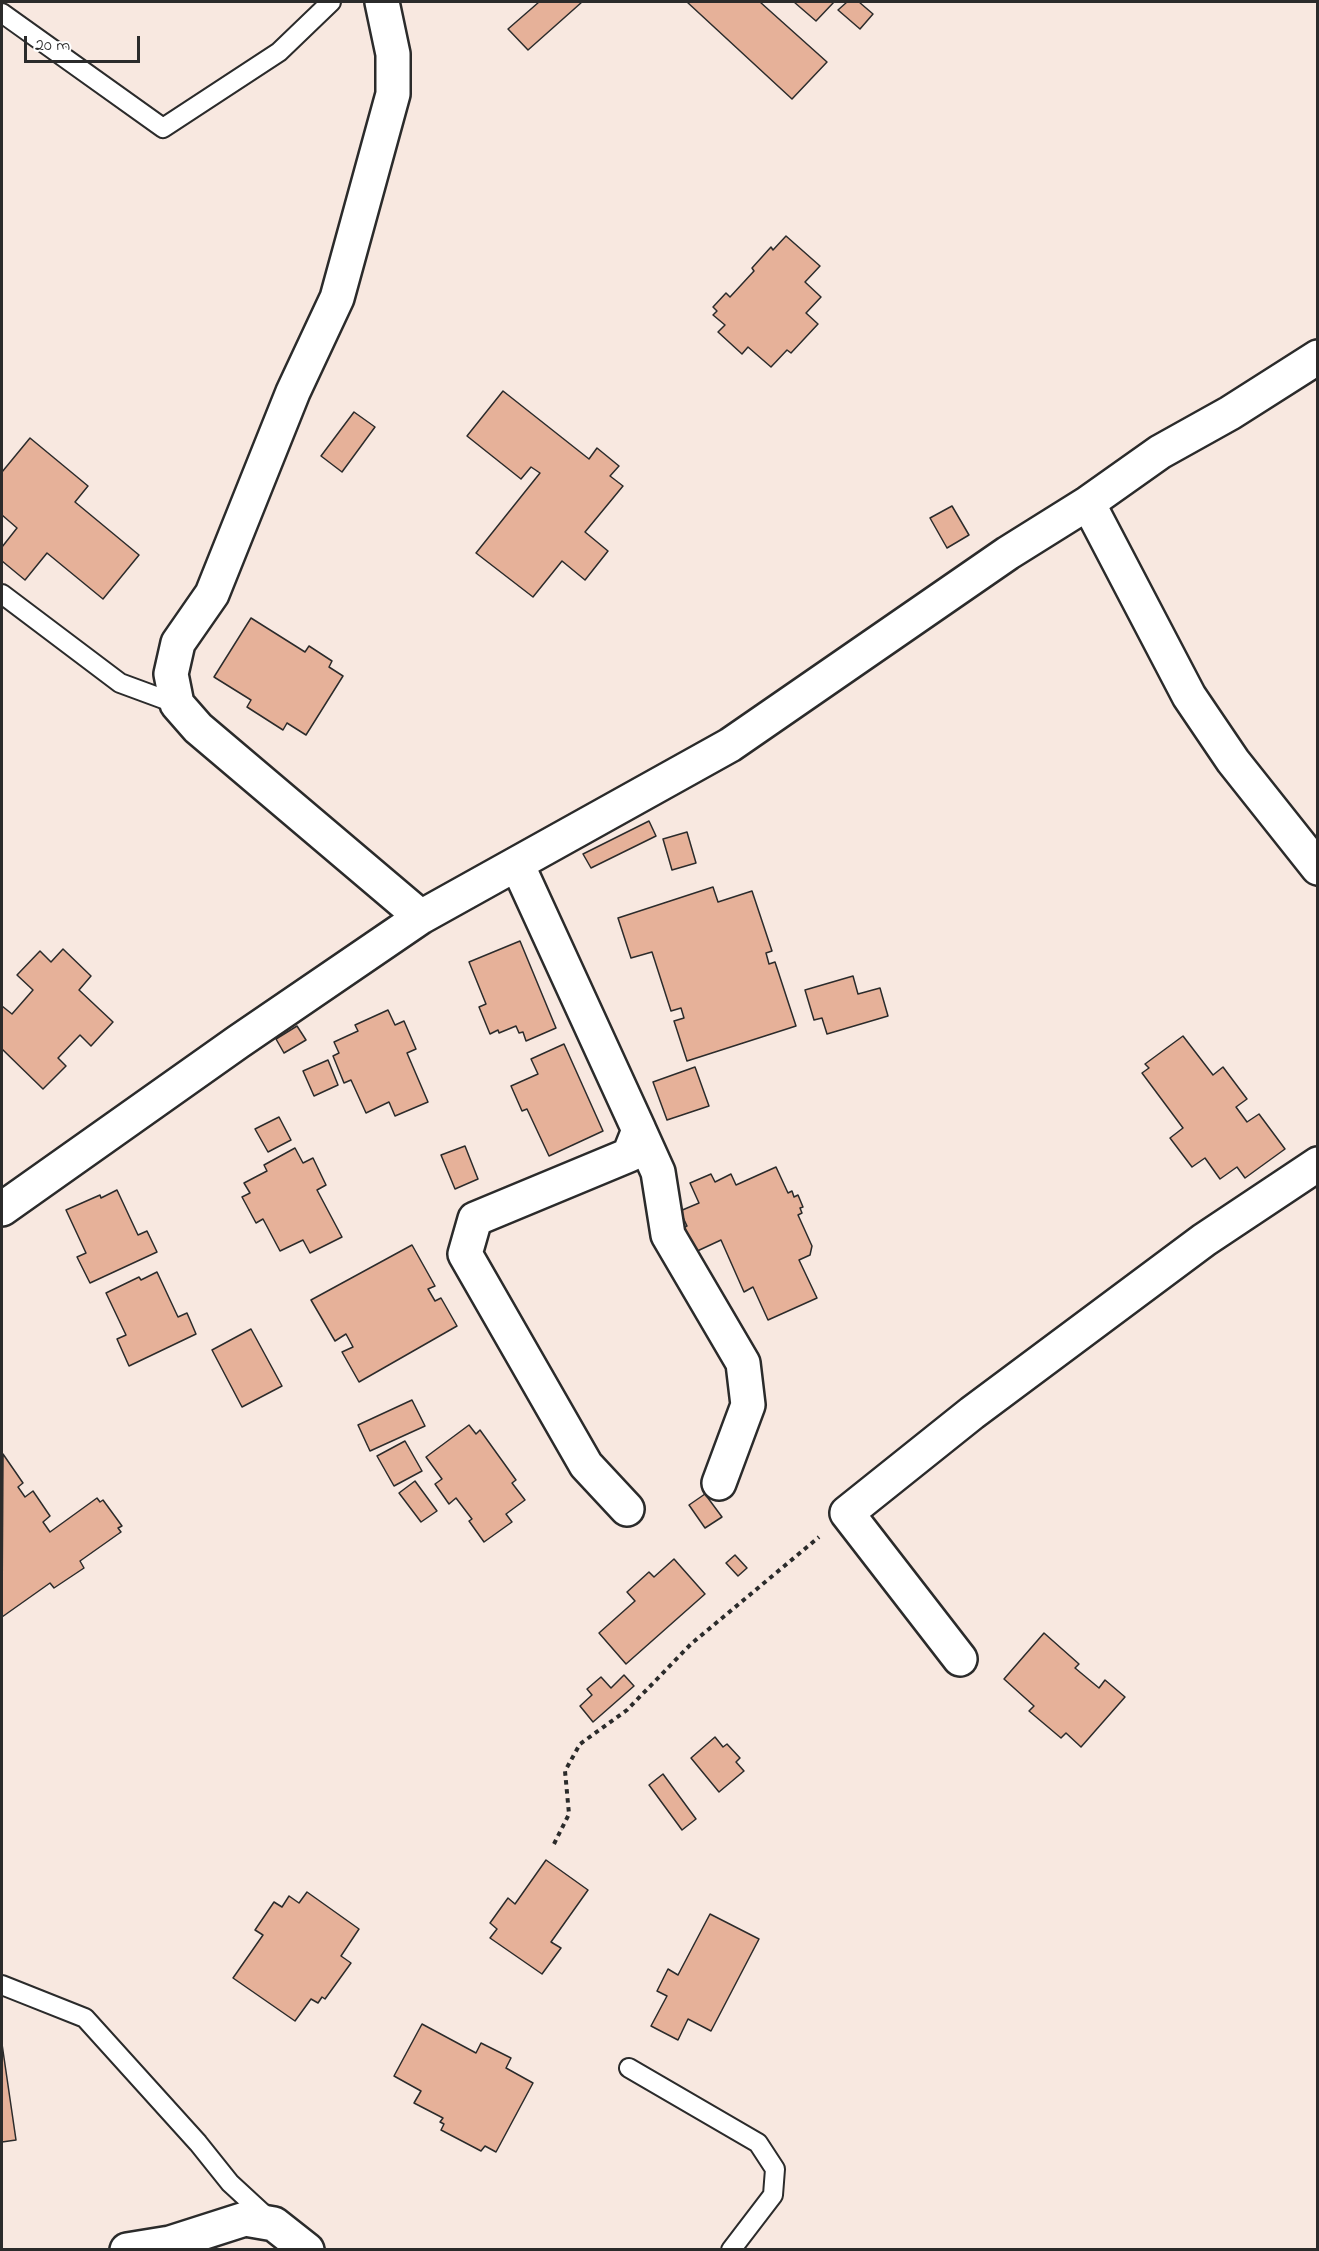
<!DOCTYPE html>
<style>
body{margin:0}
#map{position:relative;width:1319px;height:2251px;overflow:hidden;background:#f8e8e0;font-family:"Indie Flower",sans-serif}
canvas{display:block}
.frame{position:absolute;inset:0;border:3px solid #2b2b2b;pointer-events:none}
.scale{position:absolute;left:24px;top:36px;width:116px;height:27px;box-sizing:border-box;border:3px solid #2b2b2b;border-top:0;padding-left:8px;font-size:18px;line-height:21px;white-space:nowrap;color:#2b2b2b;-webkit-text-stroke:4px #fff;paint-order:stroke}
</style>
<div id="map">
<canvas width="1319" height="2251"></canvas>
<div class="frame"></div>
<div class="scale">20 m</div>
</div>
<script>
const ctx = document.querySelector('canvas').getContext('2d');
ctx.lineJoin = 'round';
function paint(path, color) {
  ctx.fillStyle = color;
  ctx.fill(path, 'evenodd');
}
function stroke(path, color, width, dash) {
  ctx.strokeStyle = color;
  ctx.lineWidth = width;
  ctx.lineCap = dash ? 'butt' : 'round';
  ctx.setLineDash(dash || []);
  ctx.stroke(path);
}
const building = new Path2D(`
 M 539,2 L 582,2 L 528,50 L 508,29 Z
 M 687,2 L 760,2 L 827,62 L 792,99 Z
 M 794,2 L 834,2 L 816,21 Z
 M 847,2 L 859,2 L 873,14 L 860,29 L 838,10 Z
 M 786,236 L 820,266 L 805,282 L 821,297 L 806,313 L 818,324 L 791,353 L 787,350 L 771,367 L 748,347 L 742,354 L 718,332 L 725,325 L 713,315 L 717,311 L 713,307 L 726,293 L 730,297 L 754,271 L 752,268 L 771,247 L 773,250 Z
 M 503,391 L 589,459 L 597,448 L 619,466 L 610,476 L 623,486 L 585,532 L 608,551 L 585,580 L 562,561 L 533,597 L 476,553 L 540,473 L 531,467 L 521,479 L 467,436 Z
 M 354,412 L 375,427 L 342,472 L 321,456 Z
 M 30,438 L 88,486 L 75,502 L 139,555 L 103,599 L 47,553 L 25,580 L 2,561 L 2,547 L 17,528 L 2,515 L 2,472 Z
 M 952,506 L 969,535 L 947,548 L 930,518 Z
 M 251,618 L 305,652 L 309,646 L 332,661 L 329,667 L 343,676 L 306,735 L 287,723 L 283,730 L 247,707 L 251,700 L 214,677 Z
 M 649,821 L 656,836 L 591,868 L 583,854 Z
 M 687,832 L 696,863 L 672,870 L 663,839 Z
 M 713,887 L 718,902 L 752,891 L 772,951 L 766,953 L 769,964 L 775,962 L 796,1026 L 687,1061 L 674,1021 L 684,1018 L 681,1008 L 671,1011 L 652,952 L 631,958 L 618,918 Z
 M 520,941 L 556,1028 L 526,1041 L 523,1032 L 519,1033 L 516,1026 L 499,1033 L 498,1030 L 490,1034 L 479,1007 L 486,1004 L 469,962 Z
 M 63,949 L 91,976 L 79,990 L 113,1022 L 91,1046 L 80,1035 L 58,1058 L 66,1066 L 43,1089 L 2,1049 L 2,1006 L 12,1014 L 33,990 L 17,975 L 40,951 L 51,962 Z
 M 853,976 L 858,994 L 880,988 L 888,1016 L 827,1034 L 822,1018 L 814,1020 L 805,990 Z
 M 388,1010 L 395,1025 L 404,1021 L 416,1049 L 407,1053 L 428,1102 L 395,1116 L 389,1102 L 366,1113 L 351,1080 L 344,1083 L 333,1056 L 339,1053 L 334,1042 L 358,1031 L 355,1025 Z
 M 297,1026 L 306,1040 L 284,1053 L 276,1039 Z
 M 1183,1036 L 1213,1075 L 1223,1067 L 1247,1099 L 1236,1107 L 1247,1122 L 1259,1114 L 1285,1149 L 1245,1178 L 1237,1167 L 1220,1179 L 1205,1158 L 1192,1167 L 1170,1138 L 1183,1128 L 1142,1073 L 1149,1068 L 1145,1064 Z
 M 564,1044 L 603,1131 L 549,1156 L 527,1109 L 522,1111 L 511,1086 L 538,1074 L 531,1059 Z
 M 328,1060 L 338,1085 L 314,1096 L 303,1071 Z
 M 695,1067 L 709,1106 L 667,1120 L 653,1082 Z
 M 279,1117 L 291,1140 L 268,1152 L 255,1129 Z
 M 465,1146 L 478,1179 L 455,1189 L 441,1155 Z
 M 295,1148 L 303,1163 L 313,1158 L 326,1185 L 317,1190 L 342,1237 L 310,1253 L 303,1240 L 280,1251 L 263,1219 L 256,1223 L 242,1197 L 250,1193 L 244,1183 L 267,1171 L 264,1165 Z
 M 776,1167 L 788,1193 L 792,1191 L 794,1197 L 798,1195 L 803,1207 L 800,1208 L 802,1213 L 798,1215 L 812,1246 L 810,1255 L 799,1260 L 817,1298 L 768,1320 L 753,1287 L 744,1292 L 721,1240 L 693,1253 L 682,1228 L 687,1226 L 680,1211 L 699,1203 L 690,1183 L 711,1174 L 715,1182 L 731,1174 L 736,1185 Z
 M 117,1190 L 138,1235 L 147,1231 L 157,1252 L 90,1283 L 77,1257 L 86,1253 L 66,1210 L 100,1195 L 101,1198 Z
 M 412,1245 L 435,1286 L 428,1289 L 435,1301 L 441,1298 L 457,1326 L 359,1382 L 342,1352 L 353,1347 L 346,1334 L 335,1341 L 311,1300 Z
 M 157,1272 L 178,1317 L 187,1313 L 196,1334 L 129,1366 L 117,1339 L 126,1335 L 106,1293 L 139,1277 L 141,1280 Z
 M 251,1329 L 282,1386 L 242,1407 L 212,1350 Z
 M 412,1400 L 425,1426 L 370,1451 L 358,1425 Z
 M 469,1425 L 476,1434 L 480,1430 L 516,1480 L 512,1483 L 525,1500 L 506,1514 L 512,1522 L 484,1542 L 469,1521 L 472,1519 L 456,1498 L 449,1504 L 435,1484 L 442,1479 L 426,1457 Z
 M 405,1441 L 422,1471 L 394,1486 L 377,1456 Z
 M 3,1454 L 23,1483 L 18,1487 L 25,1497 L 33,1491 L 50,1516 L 43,1522 L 50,1532 L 97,1498 L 100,1502 L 103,1500 L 122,1526 L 118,1528 L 121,1532 L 80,1561 L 84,1568 L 54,1588 L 50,1583 L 2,1617 Z
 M 415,1481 L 437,1511 L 421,1522 L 399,1493 Z
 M 705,1494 L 722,1517 L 705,1528 L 689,1505 Z
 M 735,1555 L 747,1568 L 738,1576 L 726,1563 Z
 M 674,1559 L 705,1594 L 626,1664 L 599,1633 L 635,1601 L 627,1592 L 649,1572 L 654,1577 Z
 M 1044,1633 L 1079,1664 L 1075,1668 L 1099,1688 L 1105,1680 L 1125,1697 L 1081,1747 L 1066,1733 L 1061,1738 L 1029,1711 L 1034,1706 L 1004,1679 Z
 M 624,1675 L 634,1686 L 593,1722 L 580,1706 L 592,1695 L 587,1689 L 601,1677 L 611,1688 Z
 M 715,1737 L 723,1747 L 727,1744 L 740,1758 L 736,1762 L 744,1771 L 719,1792 L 691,1758 Z
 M 663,1774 L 696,1819 L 682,1830 L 649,1785 Z
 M 546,1860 L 588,1890 L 551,1942 L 561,1948 L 542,1974 L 490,1938 L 497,1929 L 490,1923 L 508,1898 L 515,1904 Z
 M 307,1892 L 359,1929 L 341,1956 L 351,1963 L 325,1999 L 322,1997 L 318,2003 L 311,1999 L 295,2021 L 233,1978 L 263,1935 L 255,1930 L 274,1902 L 282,1907 L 289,1896 L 299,1903 Z
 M 710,1914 L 759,1939 L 711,2031 L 688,2019 L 678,2040 L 651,2026 L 667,1996 L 657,1991 L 668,1969 L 678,1975 Z
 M 422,2024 L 476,2053 L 481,2043 L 511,2058 L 506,2068 L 533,2083 L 496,2152 L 485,2146 L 481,2151 L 441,2130 L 444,2124 L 440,2122 L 443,2118 L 414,2103 L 421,2091 L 394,2076 Z
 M 2,2044 L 16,2140 L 2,2142 Z`);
const path = new Path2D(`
 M 554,1844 L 569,1814 L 565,1771 L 580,1744 L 627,1710 L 691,1644 L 819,1537`);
const lane = new Path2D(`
 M 2,13 L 163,128 L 279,52 L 331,2
 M 2,594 L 120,683 L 177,704
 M 2,1985 L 85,2018 L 198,2143 L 230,2183 L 269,2219
 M 629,2068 L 758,2143 L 775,2169 L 773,2195 L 731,2250`);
const street = new Path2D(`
 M 382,2 L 393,54 L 393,94 L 337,298 L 293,392 L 212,594 L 178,643 L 171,674 L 177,704 L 198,728 L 421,917
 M 1088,503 L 1189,696 L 1233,761 L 1318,868
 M 517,864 L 639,1130 L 629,1155 L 475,1219 L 465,1254 L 586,1465 L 627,1509
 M 639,1130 L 658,1172 L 668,1235 L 743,1363 L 748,1405 L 719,1483
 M 2,1209 L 238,1042 L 421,917 L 730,745 L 1008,553 L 1088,503 L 1160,452 L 1230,413 L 1318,357
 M 960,1659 L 847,1513 L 972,1413 L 1204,1240 L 1318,1164
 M 127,2250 L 170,2243 L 245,2219 L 274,2224 L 307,2250`);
paint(building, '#e6b199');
stroke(building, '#2b2b2b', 1.5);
stroke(lane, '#2b2b2b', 22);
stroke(street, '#2b2b2b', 38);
stroke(path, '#2b2b2b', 4, [4.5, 4.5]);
stroke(lane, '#fff', 18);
stroke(street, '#fff', 33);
</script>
